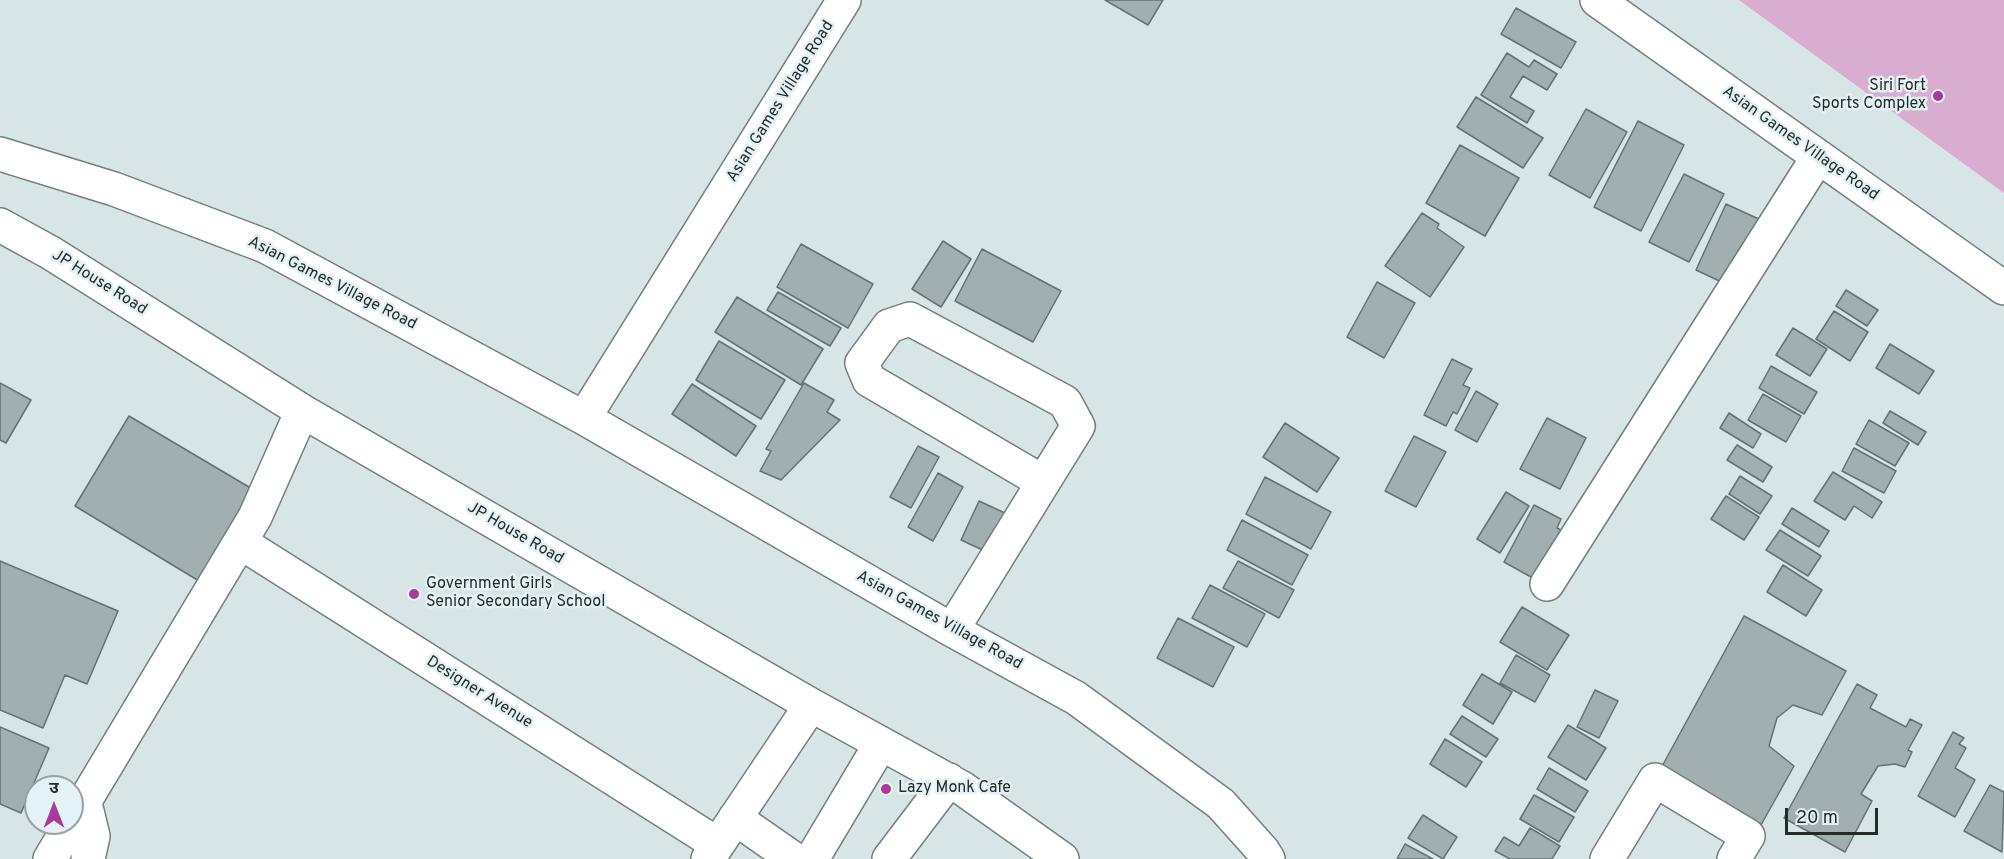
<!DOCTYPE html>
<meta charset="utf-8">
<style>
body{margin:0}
#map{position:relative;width:2004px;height:859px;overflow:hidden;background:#d7e5e7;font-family:Overpass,"Noto Sans Devanagari",sans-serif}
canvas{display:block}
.north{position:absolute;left:24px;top:775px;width:60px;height:60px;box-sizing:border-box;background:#e4f2f5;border:2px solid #98a2a4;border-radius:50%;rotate:0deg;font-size:16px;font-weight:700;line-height:24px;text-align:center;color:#252a2b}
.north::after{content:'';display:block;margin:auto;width:21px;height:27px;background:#a63b9b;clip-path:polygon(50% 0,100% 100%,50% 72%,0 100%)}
.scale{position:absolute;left:1785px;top:808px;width:93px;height:27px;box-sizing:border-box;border:3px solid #252a2b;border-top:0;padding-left:8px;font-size:18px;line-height:21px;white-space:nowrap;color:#252a2b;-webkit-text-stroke:4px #e4f2f5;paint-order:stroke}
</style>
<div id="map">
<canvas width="2004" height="859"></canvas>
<div class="north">उ</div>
<div class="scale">20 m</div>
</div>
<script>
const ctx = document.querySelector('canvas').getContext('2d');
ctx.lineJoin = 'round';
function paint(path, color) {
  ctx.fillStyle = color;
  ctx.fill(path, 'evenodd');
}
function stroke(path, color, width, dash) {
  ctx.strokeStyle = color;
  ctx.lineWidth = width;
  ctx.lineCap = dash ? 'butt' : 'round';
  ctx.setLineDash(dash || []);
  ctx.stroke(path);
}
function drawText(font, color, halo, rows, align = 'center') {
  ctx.font = font + ' Overpass,sans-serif';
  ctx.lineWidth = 5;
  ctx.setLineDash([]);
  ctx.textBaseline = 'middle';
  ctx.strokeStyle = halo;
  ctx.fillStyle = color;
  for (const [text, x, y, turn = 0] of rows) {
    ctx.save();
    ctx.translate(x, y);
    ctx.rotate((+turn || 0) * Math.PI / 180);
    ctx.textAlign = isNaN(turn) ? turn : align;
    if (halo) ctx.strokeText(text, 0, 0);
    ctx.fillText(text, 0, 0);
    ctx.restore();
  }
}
const green = new Path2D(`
 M 1739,0 L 2004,0 L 2004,193 Z`);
const building = new Path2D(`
 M 1105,0 L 1163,0 L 1148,25 Z
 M 1516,8 L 1576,42 L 1561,68 L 1501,34 Z
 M 1507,53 L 1529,67 L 1534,60 L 1557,74 L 1547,90 L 1523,76 L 1510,97 L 1534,111 L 1527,123 L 1481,95 Z
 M 1476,97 L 1543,138 L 1523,168 L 1457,127 Z
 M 1586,109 L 1627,132 L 1590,198 L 1549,175 Z
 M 1638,121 L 1684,145 L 1641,231 L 1594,207 Z
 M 1460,145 L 1519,178 L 1485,236 L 1426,203 Z
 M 1684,174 L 1724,194 L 1689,262 L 1649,242 Z
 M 1726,204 L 1761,220 L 1730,286 L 1696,270 Z
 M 1422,213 L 1439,224 L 1437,228 L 1464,247 L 1430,297 L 1385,266 Z
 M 943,241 L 971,259 L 941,307 L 912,289 Z
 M 801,244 L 873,284 L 848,328 L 777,287 Z
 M 982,249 L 1061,291 L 1033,342 L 955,301 Z
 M 1377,282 L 1415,303 L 1384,358 L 1347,337 Z
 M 1846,290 L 1878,310 L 1867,326 L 1836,306 Z
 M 778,292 L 841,328 L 830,346 L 767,310 Z
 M 737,297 L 823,349 L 801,385 L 715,332 Z
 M 1834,311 L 1868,332 L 1850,361 L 1816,339 Z
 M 1793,328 L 1827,349 L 1810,376 L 1776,355 Z
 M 719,341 L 785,380 L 761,419 L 696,380 Z
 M 1890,344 L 1934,371 L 1919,394 L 1876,368 Z
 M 1452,359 L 1472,369 L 1463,385 L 1470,388 L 1457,414 L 1453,412 L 1446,426 L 1424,415 Z
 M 1771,366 L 1817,392 L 1804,414 L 1759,388 Z
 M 0,383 L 31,400 L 6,443 L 0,440 Z
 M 804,383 L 834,400 L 827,412 L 840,420 L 781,480 L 760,471 L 771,451 L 766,449 Z
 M 692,384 L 756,426 L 736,456 L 672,414 Z
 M 1476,391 L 1498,404 L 1477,442 L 1455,430 Z
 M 1763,394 L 1801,416 L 1786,442 L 1748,420 Z
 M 1890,411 L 1926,432 L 1918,445 L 1883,423 Z
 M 1729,413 L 1761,434 L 1753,448 L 1720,428 Z
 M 129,416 L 254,490 L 199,581 L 75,506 Z
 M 1547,418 L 1586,438 L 1560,489 L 1520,469 Z
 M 1869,420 L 1909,443 L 1895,466 L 1856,444 Z
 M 1285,423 L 1339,458 L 1317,492 L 1263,457 Z
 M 1414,436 L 1446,452 L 1416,507 L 1385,491 Z
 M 1737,445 L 1772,467 L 1763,482 L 1727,460 Z
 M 918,446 L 939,457 L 911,508 L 890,497 Z
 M 1854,448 L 1896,471 L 1884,493 L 1842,471 Z
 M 1833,472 L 1882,502 L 1872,518 L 1854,506 L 1845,520 L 1814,501 Z
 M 938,473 L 963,487 L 933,541 L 908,527 Z
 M 1740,476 L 1772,496 L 1760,514 L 1729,494 Z
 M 1265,477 L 1331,512 L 1311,549 L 1246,514 Z
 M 1506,492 L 1529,506 L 1500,553 L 1477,539 Z
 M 1726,496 L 1759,517 L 1744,540 L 1711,519 Z
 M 979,501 L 1007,514 L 989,553 L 961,540 Z
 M 1534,505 L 1561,519 L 1557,528 L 1565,532 L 1540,582 L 1504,562 Z
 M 1792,508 L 1829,531 L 1819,547 L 1782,524 Z
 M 1242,520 L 1308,555 L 1292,585 L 1227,550 Z
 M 1780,530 L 1821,556 L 1808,576 L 1766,550 Z
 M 0,561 L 118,611 L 87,684 L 65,675 L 43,728 L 0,710 Z
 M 1238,561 L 1294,590 L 1279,618 L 1223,588 Z
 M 1783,565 L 1822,590 L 1806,616 L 1767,592 Z
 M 1210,585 L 1265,614 L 1247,647 L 1192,618 Z
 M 1522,607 L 1569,635 L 1547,670 L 1500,642 Z
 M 1744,616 L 1846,671 L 1822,715 L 1793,705 L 1777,718 L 1769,746 L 1794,766 L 1761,825 L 1660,770 Z
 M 1178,618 L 1234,647 L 1213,687 L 1157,658 Z
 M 1516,655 L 1550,675 L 1535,702 L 1500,683 Z
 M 1482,674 L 1512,692 L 1493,724 L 1463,705 Z
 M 1857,684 L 1877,695 L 1870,708 L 1906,727 L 1910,719 L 1922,725 L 1908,750 L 1912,752 L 1905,767 L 1895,764 L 1878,766 L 1861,794 L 1872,801 L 1845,852 L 1784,818 Z
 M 1595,690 L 1618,701 L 1599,738 L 1577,727 Z
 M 1462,716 L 1498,739 L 1486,757 L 1450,734 Z
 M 1568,725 L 1606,748 L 1586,780 L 1548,757 Z
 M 0,727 L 49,748 L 21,813 L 0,804 Z
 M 1953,732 L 1964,738 L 1959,744 L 1966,748 L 1955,768 L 1975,780 L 1955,817 L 1918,796 Z
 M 1445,739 L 1482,762 L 1466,787 L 1430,764 Z
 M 1549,768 L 1588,791 L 1575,812 L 1537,789 Z
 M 1990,785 L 2004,792 L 2002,852 L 1964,831 Z
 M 1534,795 L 1574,817 L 1559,842 L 1520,819 Z
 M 1423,815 L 1457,837 L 1443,859 L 1408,838 Z
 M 1530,828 L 1560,846 L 1552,859 L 1510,859 L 1495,851 L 1504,837 L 1519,846 Z
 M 1405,844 L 1433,859 L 1397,859 Z`);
const minor = new Path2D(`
 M 1597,0 L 2004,288
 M 0,154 L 114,189 L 265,246 L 584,418 L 952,630 L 1076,698 L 1221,804 L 1263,851 L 1268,859
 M 0,225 L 51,253 L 302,411 L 811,705 L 962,788 L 1062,859
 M 584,418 L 844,0
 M 240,542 L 717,844
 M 1547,584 L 1818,157
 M 952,630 L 1078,426 L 1065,402 L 910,319 L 889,326 L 862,363 L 869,380 L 1043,482
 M 85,803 L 93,836 L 88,859
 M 735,818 L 794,859
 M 50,859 L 255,517 L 302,411
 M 708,859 L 811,705
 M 812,859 L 880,745
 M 889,859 L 949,780
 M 1607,859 L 1655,780 L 1748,836 L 1734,859`);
const markers = [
 [1938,96,6,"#a63b9b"],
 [414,594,6,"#a63b9b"],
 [886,789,6,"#a63b9b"]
];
const poiNames = [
 ["Siri Fort",1926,87,"right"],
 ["Sports Complex",1926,105,"right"],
 ["Government Girls",426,585],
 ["Senior Secondary School",426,603],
 ["Lazy Monk Cafe",898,789]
];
const streetNames = [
 ["Asian Games Village Road",781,102,-58],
 ["Asian Games Village Road",1800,144,35],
 ["JP House Road",99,283,32],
 ["Asian Games Village Road",332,284,27],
 ["JP House Road",515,534,30],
 ["Asian Games Village Road",939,621,29],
 ["Designer Avenue",479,693,32]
];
paint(green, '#d8add0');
paint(building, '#a2afb1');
stroke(building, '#657174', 1.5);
stroke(minor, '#727f81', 36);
stroke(minor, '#fff', 33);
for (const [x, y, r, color] of markers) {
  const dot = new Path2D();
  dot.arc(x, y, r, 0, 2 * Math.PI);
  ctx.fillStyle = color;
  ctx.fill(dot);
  stroke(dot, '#e4f2f5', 2);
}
drawText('16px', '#252a2b', '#e4f2f5', poiNames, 'left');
drawText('16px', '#252a2b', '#e4f2f5', streetNames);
</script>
